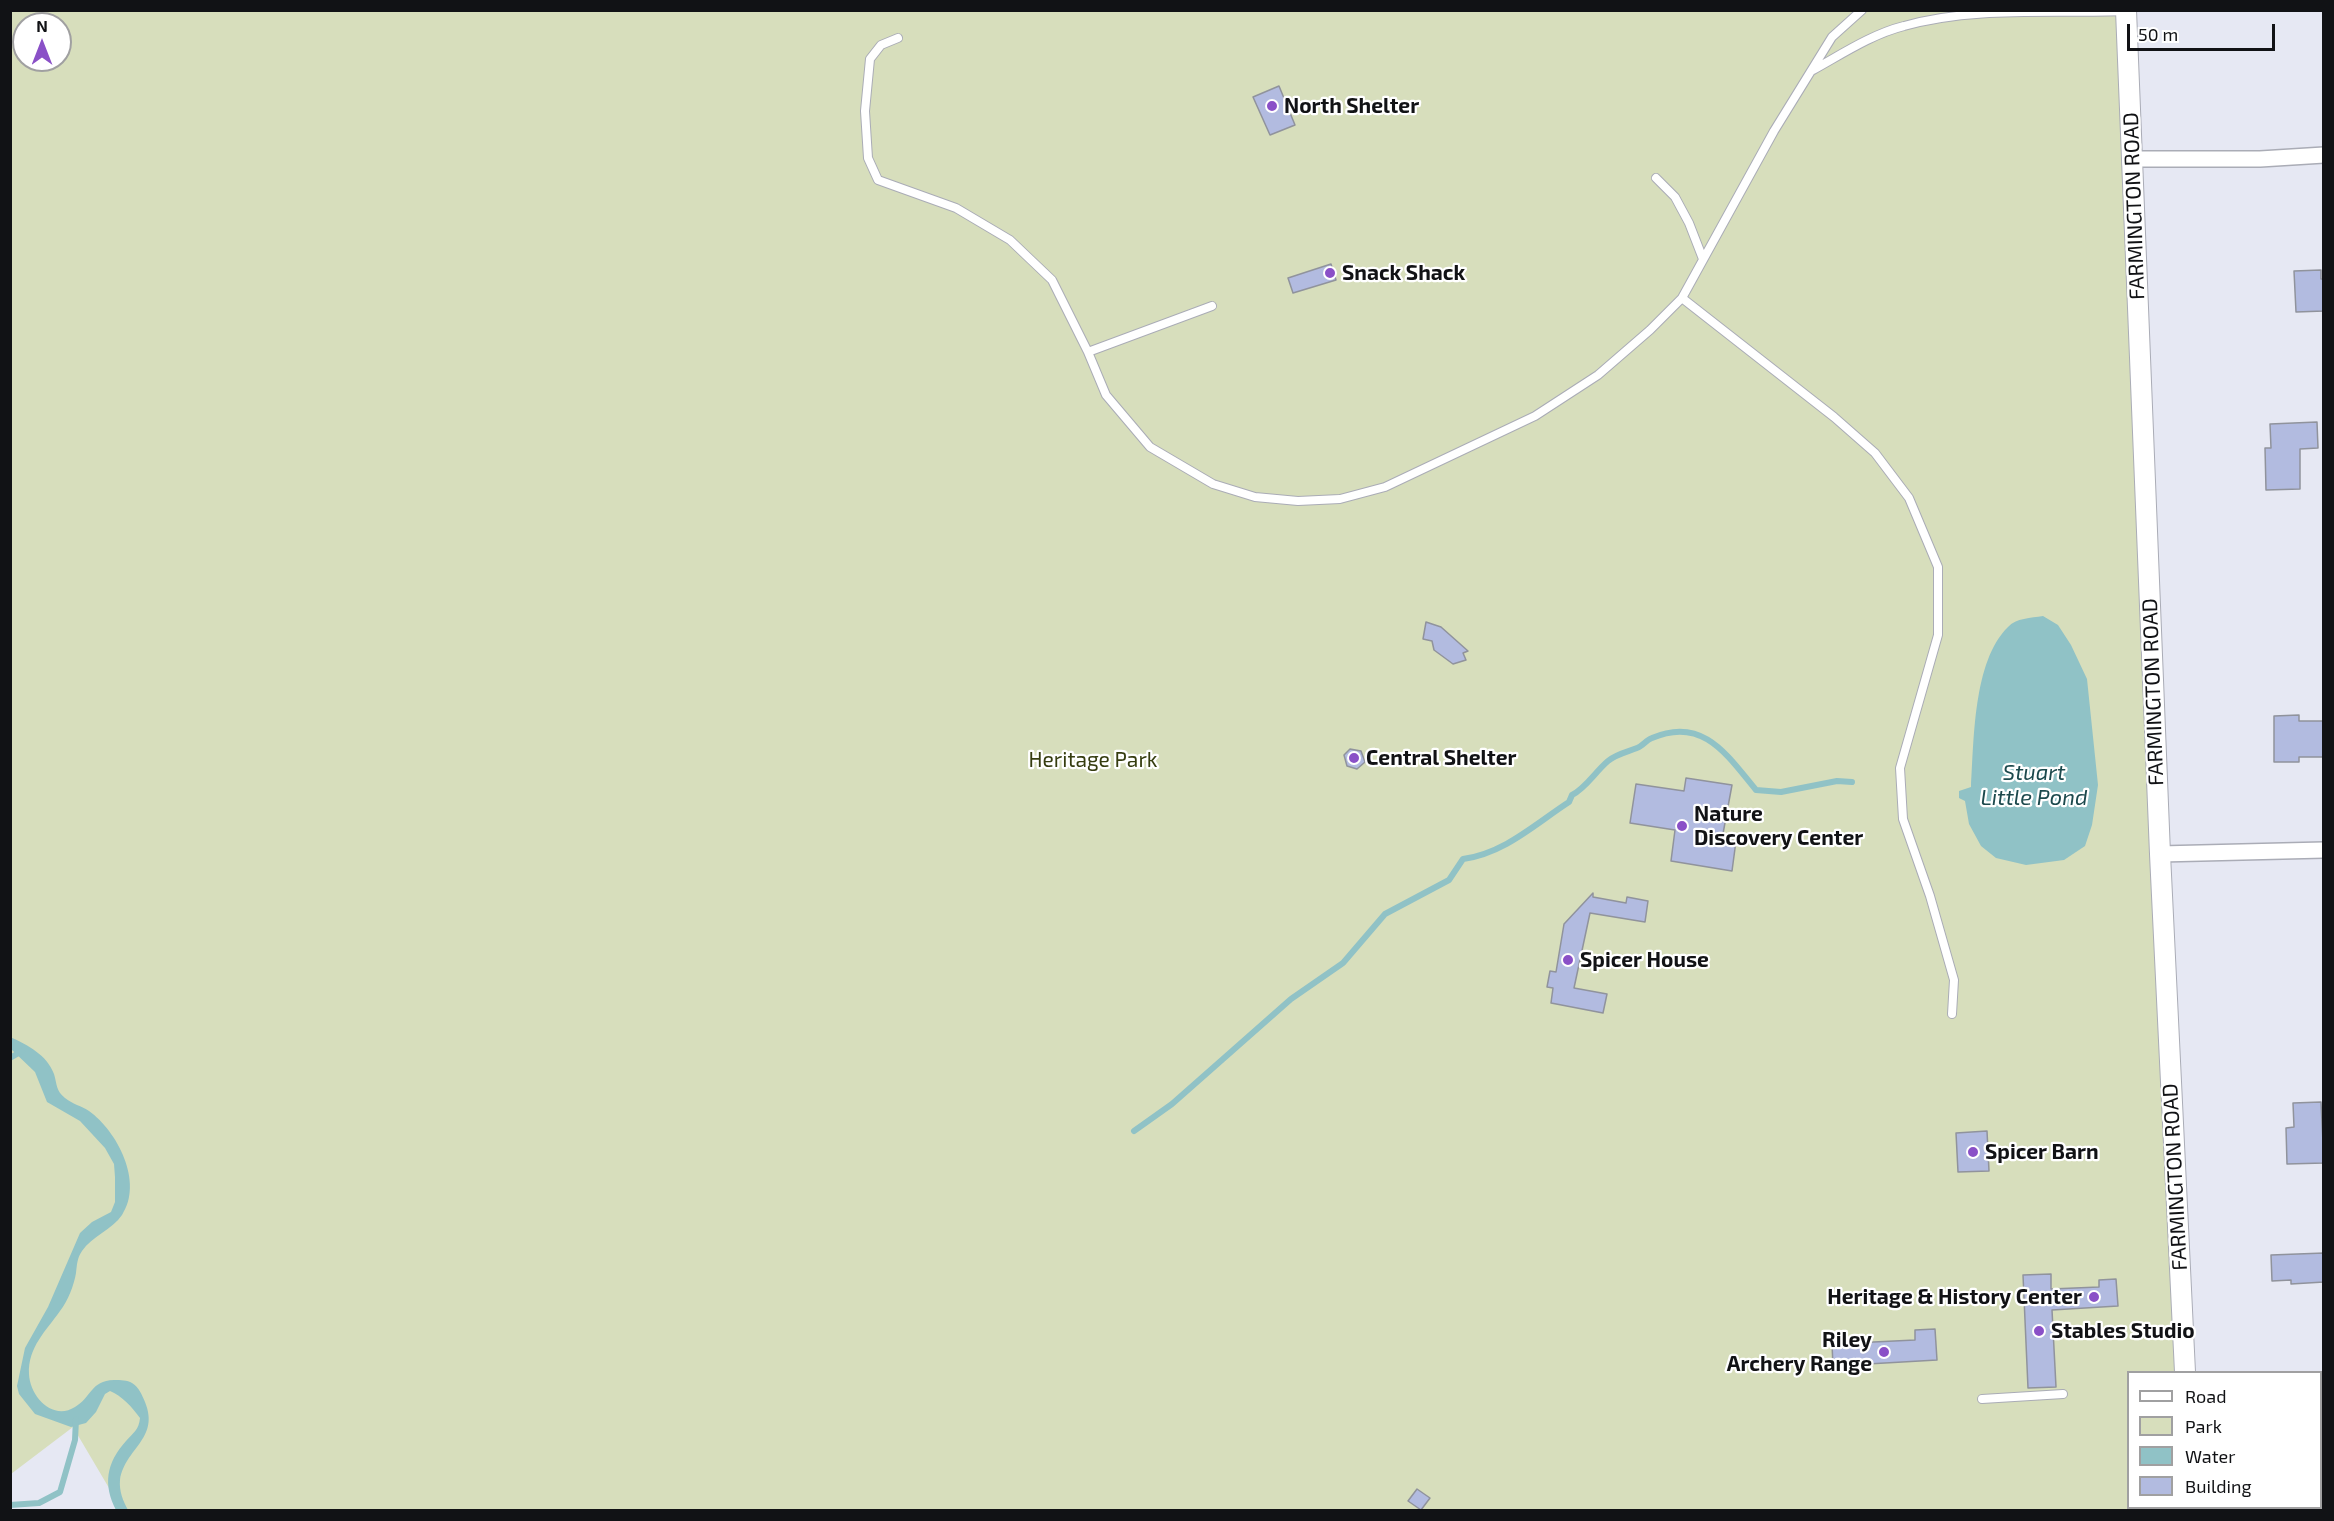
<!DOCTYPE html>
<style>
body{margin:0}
#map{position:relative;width:2334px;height:1521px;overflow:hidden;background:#e6e8f3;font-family:"Exo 2",sans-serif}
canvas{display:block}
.frame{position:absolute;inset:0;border:12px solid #111215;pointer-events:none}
.legend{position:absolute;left:2127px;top:1371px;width:195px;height:138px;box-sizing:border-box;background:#fff;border:2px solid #a0a0a1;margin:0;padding:8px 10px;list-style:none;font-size:18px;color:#111215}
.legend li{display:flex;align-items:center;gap:12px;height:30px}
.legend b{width:30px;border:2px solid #a0a0a1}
.north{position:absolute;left:12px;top:12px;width:60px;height:60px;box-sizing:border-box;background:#fff;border:2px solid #a0a0a1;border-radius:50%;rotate:0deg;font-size:16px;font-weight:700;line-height:24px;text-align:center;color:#111215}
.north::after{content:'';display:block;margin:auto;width:21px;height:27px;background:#8a50c7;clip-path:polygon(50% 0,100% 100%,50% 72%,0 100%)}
.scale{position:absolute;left:2127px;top:24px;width:148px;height:27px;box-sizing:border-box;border:3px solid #111215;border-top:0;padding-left:8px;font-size:18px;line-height:21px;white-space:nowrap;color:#111215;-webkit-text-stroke:4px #fff;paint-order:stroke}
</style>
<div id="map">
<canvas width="2334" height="1521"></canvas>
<div class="frame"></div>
<ul class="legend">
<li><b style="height:8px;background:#fff"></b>Road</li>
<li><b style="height:16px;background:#d7debc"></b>Park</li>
<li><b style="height:16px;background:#90c2c6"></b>Water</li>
<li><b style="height:16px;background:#b2bbe0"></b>Building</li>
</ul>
<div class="north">N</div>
<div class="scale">50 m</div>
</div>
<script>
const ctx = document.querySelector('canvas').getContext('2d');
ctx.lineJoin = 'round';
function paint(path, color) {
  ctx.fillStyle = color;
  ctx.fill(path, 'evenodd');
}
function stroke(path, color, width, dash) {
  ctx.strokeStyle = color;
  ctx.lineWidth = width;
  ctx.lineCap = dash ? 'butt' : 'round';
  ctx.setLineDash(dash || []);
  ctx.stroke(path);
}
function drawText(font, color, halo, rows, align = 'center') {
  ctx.font = font + ' "Exo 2",sans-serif';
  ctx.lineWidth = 4.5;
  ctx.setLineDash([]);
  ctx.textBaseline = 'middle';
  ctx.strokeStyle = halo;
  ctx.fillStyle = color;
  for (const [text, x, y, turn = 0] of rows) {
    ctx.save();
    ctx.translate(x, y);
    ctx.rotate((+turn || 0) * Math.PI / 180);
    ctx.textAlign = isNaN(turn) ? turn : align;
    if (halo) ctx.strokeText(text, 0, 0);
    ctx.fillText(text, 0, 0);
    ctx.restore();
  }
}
const green = new Path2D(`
 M 11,11 L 2123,11 L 2176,1372 L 2128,1372 L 2128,1508 L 2181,1508 L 2181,1510 L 122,1510 L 73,1427 L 11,1474 ZM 24,24 L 60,24 L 60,60 L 24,60 Z`);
const water = new Path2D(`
 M 2043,616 L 2058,625 L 2071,645 L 2087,679 L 2098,785 L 2092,825 L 2085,846 L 2064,860 L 2026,865 L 1996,858 L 1981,846 L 1969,824 L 1965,801 L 1959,798 L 1959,791 L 1971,787 C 1974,741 1973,661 2008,627 C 2016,618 2031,618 2043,616 Z
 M 10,1037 C 28,1045 47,1055 54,1074 C 57,1084 56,1091 65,1098 C 72,1104 82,1106 89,1111 C 117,1131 144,1182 122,1215 C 112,1230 92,1236 82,1251 C 77,1258 77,1265 76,1273 C 74,1285 68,1301 60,1311 C 46,1331 28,1347 29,1374 C 30,1397 53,1421 75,1407 C 92,1397 90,1381 114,1380 C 121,1380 127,1380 132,1383 C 139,1387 142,1395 145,1402 C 160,1439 125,1448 120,1480 C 119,1491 123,1501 128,1510 L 116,1510 C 103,1485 106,1463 126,1441 C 133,1433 139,1430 140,1418 C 133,1408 121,1395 110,1391 L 105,1394 L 96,1412 L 86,1423 L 71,1427 L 35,1414 L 19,1394 L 17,1386 L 25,1348 L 48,1307 L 80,1233 L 92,1222 L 111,1212 L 115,1202 L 115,1177 L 114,1164 L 105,1148 L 80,1121 L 47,1102 L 35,1072 L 11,1049 Z`);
const stream = new Path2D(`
 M 10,1058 L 22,1051
 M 1134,1131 L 1172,1104 L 1291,999 L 1343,963 L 1385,914 L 1449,880 L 1463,859 C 1505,853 1535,824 1569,802 L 1572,795 C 1586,788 1595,772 1608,761 C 1616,754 1627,752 1637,748 C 1643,746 1646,740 1652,738 C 1703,716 1727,755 1756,790 L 1781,792 L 1837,781 L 1852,782
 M 10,1505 L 39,1503 L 60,1492 L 75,1440 L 76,1419`);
const building = new Path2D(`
 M 1279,86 L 1295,125 L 1270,135 L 1253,97 Z
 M 1331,264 L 1336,280 L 1293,293 L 1288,278 Z
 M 2321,270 L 2321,279 L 2324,279 L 2324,311 L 2296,312 L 2294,271 Z
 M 2317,422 L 2318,448 L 2300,449 L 2300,489 L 2266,490 L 2265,448 L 2271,448 L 2270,424 Z
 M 1426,622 L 1441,627 L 1468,651 L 1463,653 L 1466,660 L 1453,664 L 1434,650 L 1432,641 L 1423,639 Z
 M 2299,715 L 2299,721 L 2324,721 L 2324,757 L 2299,757 L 2299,762 L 2274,762 L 2274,716 Z
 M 1350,749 L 1361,751 L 1365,762 L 1357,769 L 1347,766 L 1344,755 Z
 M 1686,778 L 1732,785 L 1722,839 L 1736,841 L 1732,871 L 1671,861 L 1675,830 L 1630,823 L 1636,784 L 1684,791 Z
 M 1593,893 L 1593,897 L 1626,903 L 1627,897 L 1648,901 L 1645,922 L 1590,913 L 1574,988 L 1607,994 L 1603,1013 L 1551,1003 L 1553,988 L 1547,987 L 1550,971 L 1556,972 L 1564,924 Z
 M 2321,1102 L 2324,1163 L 2287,1164 L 2286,1128 L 2294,1127 L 2293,1103 Z
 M 1987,1131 L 1989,1171 L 1958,1172 L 1956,1133 Z
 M 2324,1253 L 2324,1282 L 2291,1284 L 2291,1280 L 2272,1281 L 2271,1255 Z
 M 2051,1274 L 2051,1289 L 2099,1287 L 2099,1280 L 2116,1279 L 2118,1306 L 2052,1310 L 2056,1387 L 2028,1388 L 2023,1275 Z
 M 1935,1329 L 1937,1360 L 1833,1366 L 1832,1344 L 1915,1340 L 1915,1330 Z
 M 1417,1489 L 1430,1498 L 1421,1510 L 1408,1501 Z`);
const service = new Path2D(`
 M 898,38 L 881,45 L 870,59 L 865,111 L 868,158 L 878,180 L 956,208 L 1010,240 L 1052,280 L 1088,352 L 1106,395 L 1150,447 L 1213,484 L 1255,497 L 1298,501 L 1340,499 L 1385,487 L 1535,416 L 1598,375 L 1650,330 L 1682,298 L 1774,131 L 1832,37 L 1862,10
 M 1813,70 C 1842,54 1872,34 1904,26 C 1975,6 2052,14 2125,11
 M 1656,178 L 1675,197 L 1689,223 L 1703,259
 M 1682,298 L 1834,417 L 1875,453 L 1909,498 L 1938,567 L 1938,635 L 1900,768 L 1903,819 L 1930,896 L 1954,980 L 1952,1014
 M 1088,352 L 1212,306
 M 1982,1399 L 2063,1394`);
const minor = new Path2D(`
 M 2132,159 L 2260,159 L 2324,155
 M 2160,854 L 2324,850
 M 2320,1490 L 2324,1491`);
const tertiary = new Path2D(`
 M 2126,10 L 2160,854 L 2185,1372
 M 2191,1508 L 2191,1510`);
const markers = [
 [1272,106,6,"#8a50c7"],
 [1330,273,6,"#8a50c7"],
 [1354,758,6,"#8a50c7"],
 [1682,826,6,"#8a50c7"],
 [1568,960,6,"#8a50c7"],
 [1973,1152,6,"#8a50c7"],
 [2094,1297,6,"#8a50c7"],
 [2039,1331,6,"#8a50c7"],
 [1884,1352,6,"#8a50c7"]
];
const poiNames = [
 ["North Shelter",1284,106],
 ["Snack Shack",1342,273],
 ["Central Shelter",1366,758],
 ["Nature",1694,814],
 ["Discovery Center",1694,838],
 ["Spicer House",1580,960],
 ["Spicer Barn",1985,1152],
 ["Heritage & History Center",2082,1297,"right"],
 ["Stables Studio",2051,1331],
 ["Riley",1872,1340,"right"],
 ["Archery Range",1872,1364,"right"]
];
const streetNames = [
 ["FARMINGTON ROAD",2134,206,-92],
 ["FARMINGTON ROAD",2153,692,-92],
 ["FARMINGTON ROAD",2175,1177,-93]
];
const parkNames = [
 ["Heritage Park",1093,760]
];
const waterNames = [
 ["Stuart",2034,773],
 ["Little Pond",2034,798]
];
paint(green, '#d7debc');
paint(water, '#90c2c6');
stroke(stream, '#90c2c6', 6);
paint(building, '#b2bbe0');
stroke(building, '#90939c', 1.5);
stroke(service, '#aaacb6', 10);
stroke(minor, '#aaacb6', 18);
stroke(tertiary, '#aaacb6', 22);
stroke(service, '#fff', 8);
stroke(minor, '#fff', 15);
stroke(tertiary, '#fff', 20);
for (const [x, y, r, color] of markers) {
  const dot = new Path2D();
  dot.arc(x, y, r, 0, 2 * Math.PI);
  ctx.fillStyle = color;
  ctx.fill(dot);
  stroke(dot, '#fff', 2);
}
drawText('bold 21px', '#111215', '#fff', poiNames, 'left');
drawText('21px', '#111215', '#fff', streetNames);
drawText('21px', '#363d10', '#fff', parkNames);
drawText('italic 22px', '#1c494d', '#fff', waterNames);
</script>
